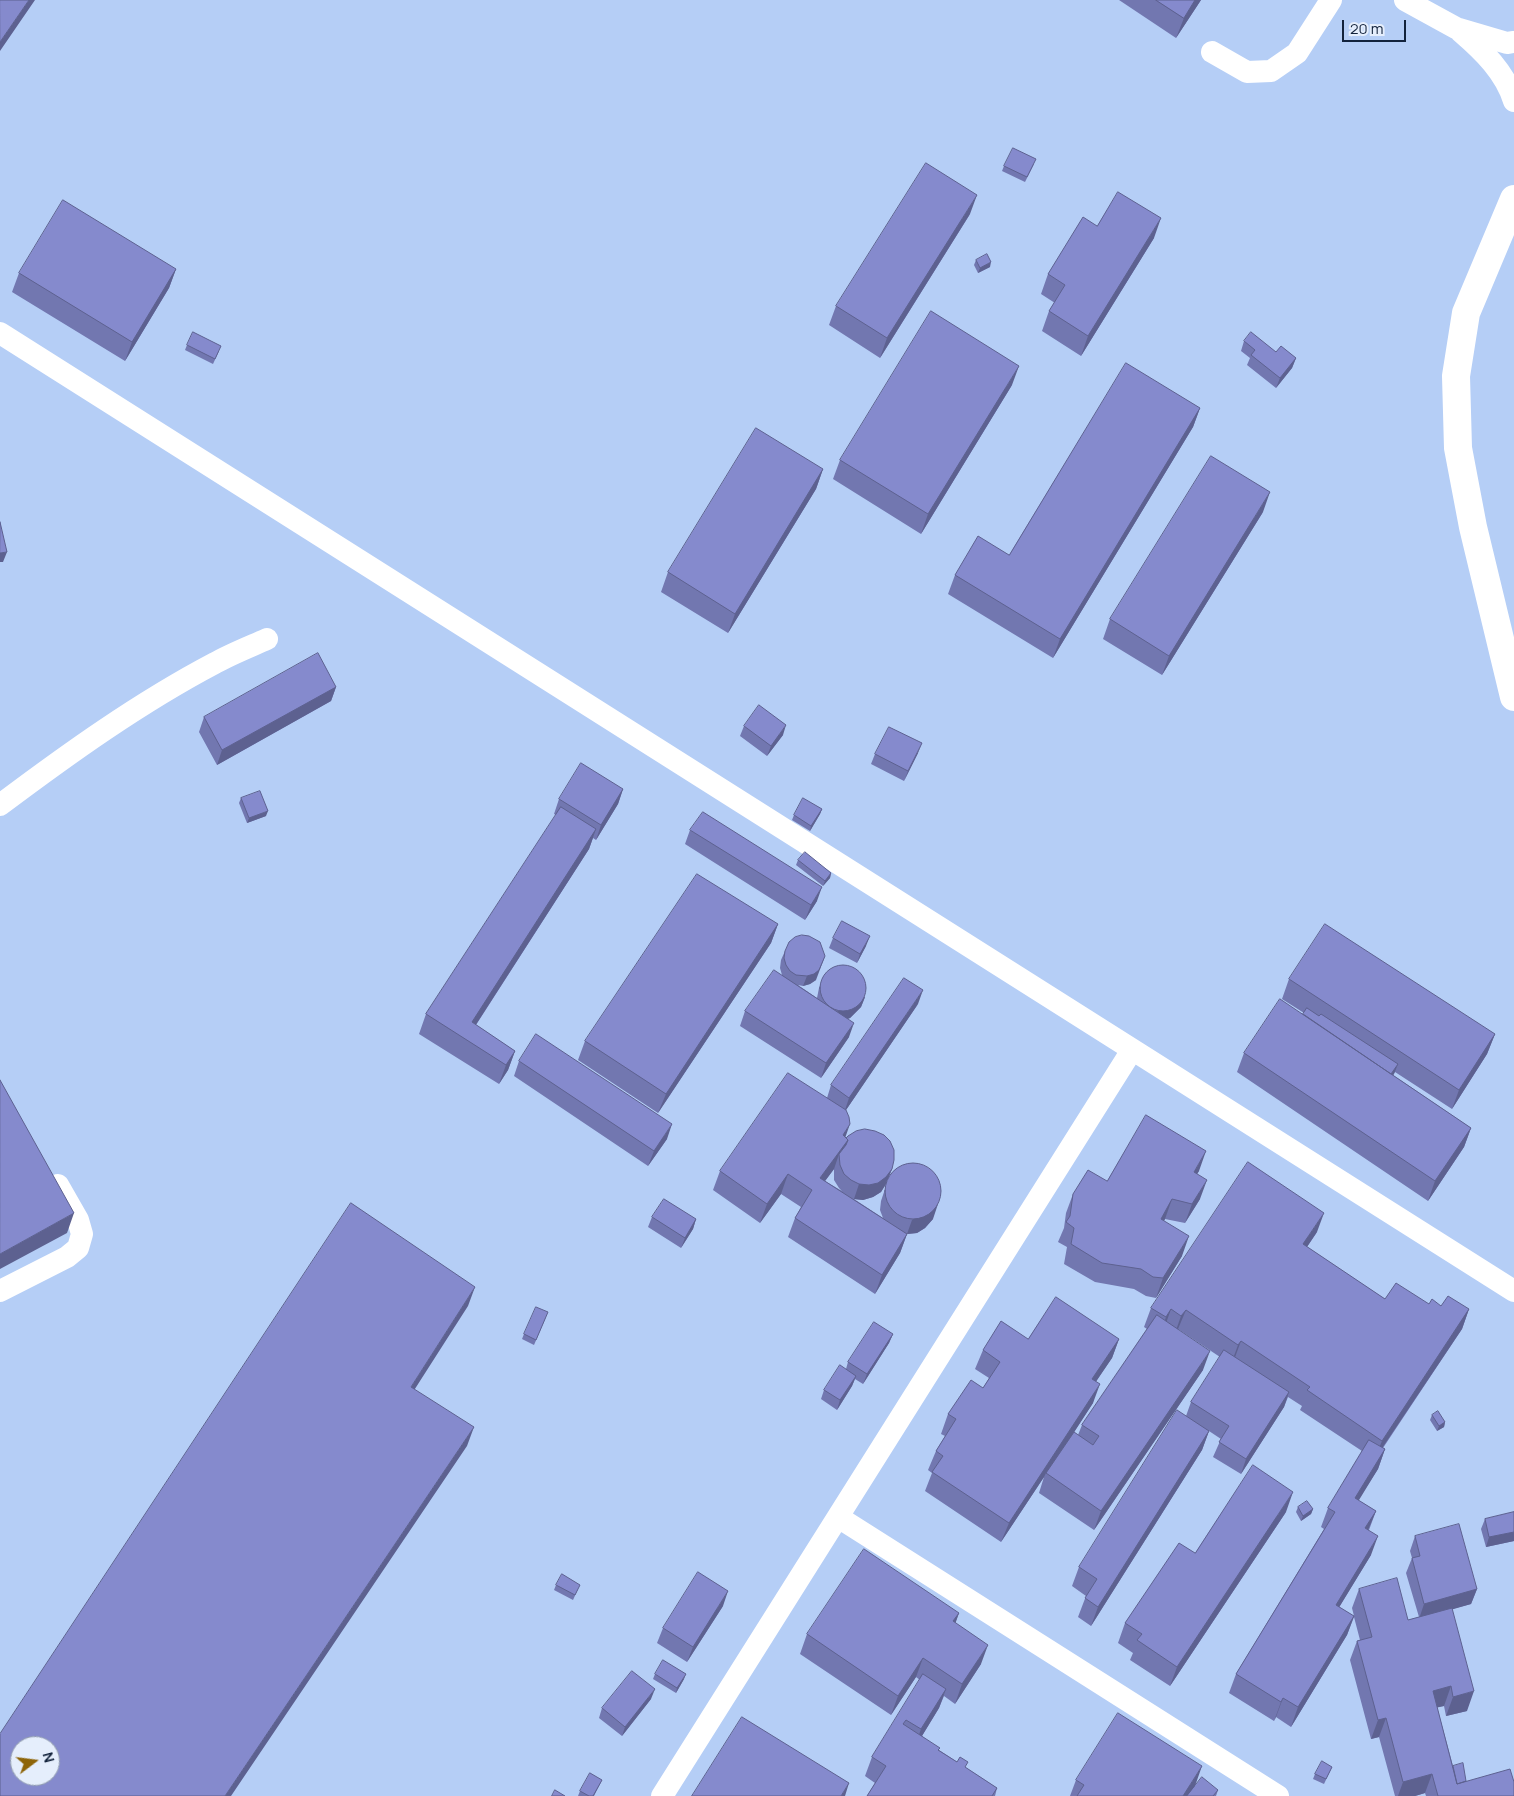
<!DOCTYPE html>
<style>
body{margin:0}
#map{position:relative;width:1514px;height:1796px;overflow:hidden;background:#b5cef6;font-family:Manrope,sans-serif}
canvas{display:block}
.north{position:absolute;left:10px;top:1736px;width:50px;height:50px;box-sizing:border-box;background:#e5eefc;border:1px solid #919daf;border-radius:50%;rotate:75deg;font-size:14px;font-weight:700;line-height:20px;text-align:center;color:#13233c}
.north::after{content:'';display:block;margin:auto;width:18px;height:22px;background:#8e6509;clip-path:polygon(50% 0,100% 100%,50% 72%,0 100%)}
.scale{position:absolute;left:1342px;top:20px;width:64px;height:22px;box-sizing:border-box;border:2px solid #13233c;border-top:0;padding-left:6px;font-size:15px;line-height:18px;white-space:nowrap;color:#13233c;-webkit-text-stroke:4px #e5eefc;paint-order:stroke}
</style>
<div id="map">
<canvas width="1514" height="1796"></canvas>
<div class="north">N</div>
<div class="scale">20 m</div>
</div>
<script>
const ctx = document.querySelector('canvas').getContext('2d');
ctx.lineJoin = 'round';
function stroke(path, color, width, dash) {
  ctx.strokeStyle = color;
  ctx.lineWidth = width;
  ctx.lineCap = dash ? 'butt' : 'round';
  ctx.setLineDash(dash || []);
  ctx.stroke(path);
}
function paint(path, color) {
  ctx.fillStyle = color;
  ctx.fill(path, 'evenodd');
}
const minor = new Path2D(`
 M 1405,0 L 1456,28 L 1507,43 L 1514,42
 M 1461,32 C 1483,51 1505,72 1514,101
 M 1212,52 L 1247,72 L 1271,71 L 1297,53 L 1331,0
 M 0,333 L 1514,1291
 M 0,805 C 68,754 139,703 215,663 C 231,654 249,647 267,639
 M 0,1291 L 67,1257 L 78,1248 L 82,1234 L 78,1220 L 58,1185
 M 838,1517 L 1278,1796
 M 662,1796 L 1132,1050`);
const major = new Path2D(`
 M 1514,199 L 1466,313 L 1456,376 L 1458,448 L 1473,527 L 1514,697`);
const wall = new Path2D(`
 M 1119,0 L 1201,0 L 1176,38 Z
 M 1034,164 L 1025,182 L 1002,171 L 1004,166 Z
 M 970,214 L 880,358 L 829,325 L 836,306 Z
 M 1097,226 L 1154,238 L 1081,356 L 1042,331 L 1049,311 L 1055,303 L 1041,294 L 1048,274 Z
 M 976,260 L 990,267 L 978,273 L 974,265 Z
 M 176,269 L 169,288 L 125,361 L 12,292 L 19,273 Z
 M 1244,341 L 1276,352 L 1296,358 L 1292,368 L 1276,388 L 1247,365 L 1250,358 L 1241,351 Z
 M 187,345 L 219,351 L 213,364 L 185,350 Z
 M 1012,385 L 921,534 L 833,479 L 840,460 Z
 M 1200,408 L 1193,427 L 1053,658 L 948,594 L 955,575 L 1009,555 Z
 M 823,469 L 816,489 L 728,633 L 661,592 L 668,572 Z
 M 1263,512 L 1162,675 L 1103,639 L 1110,619 Z
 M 336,687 L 331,701 L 217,765 L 199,732 L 204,717 Z
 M 744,726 L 783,735 L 767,756 L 740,736 Z
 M 918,753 L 904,781 L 871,764 L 875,754 Z
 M 623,789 L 618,804 L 596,840 L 593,838 L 589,849 L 476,1025 L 515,1051 L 508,1070 L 499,1084 L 419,1034 L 426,1014 L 556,815 L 554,814 L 559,799 Z
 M 241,798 L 266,816 L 247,823 L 239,803 Z
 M 822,809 L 820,814 L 810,831 L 792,820 L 794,815 Z
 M 690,830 L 817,901 L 805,920 L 685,844 Z
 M 798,860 L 831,873 L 830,878 L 823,886 L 796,865 Z
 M 778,924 L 771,943 L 658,1113 L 578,1060 L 585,1041 Z
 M 833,938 L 866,946 L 857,963 L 829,948 Z
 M 785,951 L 816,980 L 810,984 L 803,986 L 798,985 L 817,998 L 819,988 L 823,978 L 865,997 L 861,1007 L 850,1018 L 848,1019 L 849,1037 L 821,1078 L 740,1026 L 745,1011 L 782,975 L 780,968 L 781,960 Z
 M 1289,979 L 1495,1034 L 1487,1054 L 1452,1109 L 1395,1072 L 1393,1075 L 1471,1128 L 1464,1147 L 1428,1201 L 1237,1072 L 1244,1053 L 1303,1014 L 1304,1013 L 1282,999 Z
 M 918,1004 L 846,1110 L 845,1137 L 892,1169 L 886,1184 L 881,1192 L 873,1197 L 863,1200 L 854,1199 L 883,1218 L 880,1210 L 881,1201 L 886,1186 L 933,1219 L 925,1228 L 917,1233 L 907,1234 L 900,1253 L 875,1294 L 788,1237 L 795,1218 L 801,1207 L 781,1194 L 760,1223 L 713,1190 L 720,1171 L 827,1098 L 831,1085 ZM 834,1169 L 834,1180 L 839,1188 L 842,1191 L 825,1181 Z
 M 519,1061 L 667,1139 L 648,1166 L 514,1076 Z
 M 1199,1171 L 1197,1174 L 1200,1199 L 1185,1223 L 1165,1219 L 1164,1221 L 1182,1256 L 1156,1298 L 1146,1296 L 1134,1289 L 1095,1282 L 1064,1264 L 1067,1247 L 1058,1242 L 1064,1228 L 1066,1213 L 1073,1194 L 1107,1181 Z
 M 652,1217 L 696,1219 L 693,1229 L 681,1248 L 648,1227 Z
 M 1317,1232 L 1307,1247 L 1385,1299 L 1469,1309 L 1462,1329 L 1383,1448 L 1385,1449 L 1378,1469 L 1358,1500 L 1376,1511 L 1369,1530 L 1371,1555 L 1339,1607 L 1354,1616 L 1352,1608 L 1359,1589 L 1408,1620 L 1419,1617 L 1406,1573 L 1412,1558 L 1410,1551 L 1415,1536 L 1477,1589 L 1471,1604 L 1452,1609 L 1467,1711 L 1446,1716 L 1444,1706 L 1437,1707 L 1453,1766 L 1466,1781 L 1514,1796 L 1426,1796 L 1425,1793 L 1415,1796 L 1395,1796 L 1379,1737 L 1371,1739 L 1350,1660 L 1357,1641 L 1360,1640 L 1354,1617 L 1347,1635 L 1291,1727 L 1276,1717 L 1274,1721 L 1229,1693 L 1236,1674 L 1324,1529 L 1321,1527 L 1328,1508 L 1362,1451 L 1300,1410 L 1302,1406 L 1288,1397 L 1284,1407 L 1241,1474 L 1213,1457 L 1221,1439 L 1209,1431 L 1202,1450 L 1091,1626 L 1078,1617 L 1086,1596 L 1072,1586 L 1079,1567 L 1186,1416 L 1191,1402 L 1220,1357 L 1178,1329 L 1203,1370 L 1094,1530 L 1039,1493 L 1044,1477 L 1001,1542 L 925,1491 L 932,1473 L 928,1470 L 936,1451 L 945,1436 L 941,1434 L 948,1414 L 983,1388 L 989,1378 L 975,1369 L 983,1350 L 1028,1339 L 1119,1339 L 1112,1358 L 1096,1381 L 1093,1403 L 1074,1432 L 1078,1435 L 1082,1425 L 1147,1329 L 1144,1327 L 1151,1308 Z
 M 546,1317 L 534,1345 L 522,1339 L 524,1334 Z
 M 893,1334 L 889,1343 L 863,1384 L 855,1379 L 852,1386 L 837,1410 L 821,1399 L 824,1390 L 846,1369 L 848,1362 Z
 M 1432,1415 L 1445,1422 L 1444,1427 L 1437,1431 L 1430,1420 Z
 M 1298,1507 L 1313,1509 L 1311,1514 L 1301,1521 L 1296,1512 Z
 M 1286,1512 L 1170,1686 L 1130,1660 L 1133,1653 L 1118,1643 L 1125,1623 L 1195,1553 Z
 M 1514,1512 L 1514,1541 L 1486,1547 L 1481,1529 L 1485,1519 Z
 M 556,1585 L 578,1589 L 573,1600 L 554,1590 Z
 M 723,1606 L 687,1662 L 657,1643 L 663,1628 Z
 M 959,1613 L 955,1623 L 981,1664 L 955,1704 L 944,1696 L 939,1708 L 922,1736 L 939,1750 L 997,1788 L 995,1796 L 867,1796 L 875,1783 L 865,1776 L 872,1757 L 920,1680 L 916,1677 L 891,1715 L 800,1654 L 807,1634 Z
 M 655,1674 L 684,1679 L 676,1693 L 653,1679 Z
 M 651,1699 L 622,1736 L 599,1718 L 602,1708 Z
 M 1332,1767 L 1324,1784 L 1313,1779 L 1315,1774 Z
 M 602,1780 L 594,1796 L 578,1796 L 580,1791 Z
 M 1076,1780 L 1195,1786 L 1218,1790 L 1216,1796 L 1070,1796 Z`);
const shadedWall = new Path2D(`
 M 29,0 L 35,0 L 0,51 L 0,42 Z
 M 1195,0 L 1201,0 L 1176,38 L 1184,18 Z
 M 977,195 L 970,214 L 880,358 L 887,338 Z
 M 1161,218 L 1154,238 L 1081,356 L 1088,336 Z
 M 991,262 L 990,267 L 978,273 L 980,268 Z
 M 176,269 L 169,288 L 125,361 L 132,342 Z
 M 1296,358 L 1292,368 L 1276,388 L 1280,378 Z
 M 1019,366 L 1012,385 L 921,534 L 928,514 Z
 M 1200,408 L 1193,427 L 1053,658 L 1060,639 Z
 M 823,469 L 816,489 L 728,633 L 735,614 Z
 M 1270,492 L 1263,512 L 1162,675 L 1169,656 Z
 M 7,552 L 3,562 L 0,562 L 0,553 Z
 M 336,687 L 331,701 L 217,765 L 222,750 Z
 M 786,725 L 783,735 L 767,756 L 771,746 Z
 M 922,743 L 918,753 L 904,781 L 908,771 Z
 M 623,789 L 618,804 L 596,840 L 601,825 Z
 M 822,809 L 820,814 L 810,831 L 811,826 Z
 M 268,811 L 266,816 L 247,823 L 249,818 Z
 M 596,829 L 589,849 L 466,1040 L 472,1022 Z
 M 831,873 L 830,878 L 823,886 L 825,881 Z
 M 822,887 L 817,901 L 805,920 L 811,905 Z
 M 778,924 L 771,943 L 658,1113 L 666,1094 Z
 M 870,936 L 866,946 L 857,963 L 860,954 Z
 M 825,956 L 816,980 L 810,984 L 803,986 L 807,976 Z
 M 923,990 L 918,1004 L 844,1113 L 849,1098 Z
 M 865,997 L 861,1007 L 850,1018 L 843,1020 L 835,1020 L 838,1010 Z
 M 854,1023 L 849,1037 L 821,1078 L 826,1063 Z
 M 1495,1034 L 1487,1054 L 1452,1109 L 1459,1090 Z
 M 515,1051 L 508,1070 L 499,1084 L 506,1065 Z
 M 1398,1064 L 1394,1074 L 1384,1089 L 1388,1079 Z
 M 672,1124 L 667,1139 L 648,1166 L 654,1151 Z
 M 850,1124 L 843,1144 L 843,1135 Z
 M 1471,1128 L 1464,1147 L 1428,1201 L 1435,1181 Z
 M 848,1140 L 840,1160 L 839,1154 L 834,1169 L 813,1197 L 820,1178 Z
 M 1206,1151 L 1199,1171 L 1186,1191 L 1194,1172 Z
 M 892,1169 L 886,1184 L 881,1192 L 873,1197 L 863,1200 L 854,1199 L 859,1184 Z
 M 788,1174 L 781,1194 L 760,1223 L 767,1204 Z
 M 1207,1180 L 1200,1199 L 1185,1223 L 1192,1204 Z
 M 1172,1199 L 1165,1219 L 1153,1238 L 1161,1219 Z
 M 938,1204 L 933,1219 L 925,1228 L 917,1233 L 907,1234 L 900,1253 L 875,1294 L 882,1275 L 907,1234 L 912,1220 Z
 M 74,1213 L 67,1233 L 0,1269 L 0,1254 Z
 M 1324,1213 L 1317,1232 L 1296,1263 L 1303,1244 Z
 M 696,1219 L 693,1229 L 681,1248 L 685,1238 Z
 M 1189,1236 L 1182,1256 L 1156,1298 L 1163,1278 Z
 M 475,1287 L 468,1306 L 404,1406 L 411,1387 Z
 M 1171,1309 L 1164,1329 L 1159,1337 L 1166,1317 Z
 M 1469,1309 L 1462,1329 L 1374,1460 L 1382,1441 Z
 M 1186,1310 L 1178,1329 L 1174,1336 L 1181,1316 Z
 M 893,1334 L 889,1343 L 863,1384 L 867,1374 Z
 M 1119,1339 L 1112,1358 L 1085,1398 L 1092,1379 Z
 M 1241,1341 L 1234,1360 L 1231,1364 L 1238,1345 Z
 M 1210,1351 L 1203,1370 L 1094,1530 L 1101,1511 Z
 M 856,1376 L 852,1386 L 837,1410 L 840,1400 Z
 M 1100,1384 L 1093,1403 L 1047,1474 L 1046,1473 L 1044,1477 L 1001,1542 L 1009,1523 Z
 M 1289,1392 L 1284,1407 L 1241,1474 L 1246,1459 Z
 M 1445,1422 L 1444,1427 L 1437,1431 L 1439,1426 Z
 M 474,1427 L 467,1446 L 231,1796 L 225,1796 Z
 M 1209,1431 L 1202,1450 L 1091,1626 L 1098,1607 Z
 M 1385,1449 L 1378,1469 L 1348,1518 L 1355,1498 Z
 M 1293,1492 L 1286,1512 L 1170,1686 L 1177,1667 Z
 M 1313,1509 L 1311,1514 L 1301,1521 L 1303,1516 Z
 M 1376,1511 L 1368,1530 L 1365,1528 Z
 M 1514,1532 L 1514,1541 L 1486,1547 L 1489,1537 Z
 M 1378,1536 L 1371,1555 L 1329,1624 L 1336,1605 Z
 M 1477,1589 L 1471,1604 L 1419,1619 L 1424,1604 Z
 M 728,1591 L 723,1606 L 687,1662 L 693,1647 Z
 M 959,1613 L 952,1633 L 953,1621 Z
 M 1354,1616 L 1347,1635 L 1291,1727 L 1298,1707 Z
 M 988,1645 L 981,1664 L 955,1704 L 962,1684 Z
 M 923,1658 L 916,1677 L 891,1715 L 898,1696 Z
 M 686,1674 L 684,1679 L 676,1693 L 677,1688 Z
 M 1451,1686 L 1444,1706 L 1426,1710 L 1433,1691 Z
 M 655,1689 L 651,1699 L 622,1736 L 625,1727 Z
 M 946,1689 L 939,1708 L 914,1749 L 921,1729 Z
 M 1474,1691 L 1467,1711 L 1446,1716 L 1453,1697 Z
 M 1283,1698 L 1276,1717 L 1274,1721 L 1281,1702 Z
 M 1386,1718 L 1379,1737 L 1371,1739 L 1378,1720 Z
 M 1202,1766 L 1195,1786 L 1188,1796 L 1183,1796 Z
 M 1432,1774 L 1425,1793 L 1415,1796 L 1398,1796 L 1403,1782 Z
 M 849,1783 L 845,1796 L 841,1796 Z`);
const building = new Path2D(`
 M 0,0 L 29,0 L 0,42 Z
 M 1156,0 L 1195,0 L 1184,18 Z
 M 1013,148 L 1036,159 L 1027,177 L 1004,166 Z
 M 926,163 L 977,195 L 887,338 L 836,306 Z
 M 1118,192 L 1161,218 L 1088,336 L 1049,311 L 1065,285 L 1048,274 L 1083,217 L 1097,226 Z
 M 63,200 L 176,269 L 132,342 L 19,273 Z
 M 987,254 L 991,262 L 980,268 L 976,260 Z
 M 931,311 L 1019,366 L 928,514 L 840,460 Z
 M 193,332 L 221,346 L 215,359 L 187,345 Z
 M 1251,332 L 1276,352 L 1281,346 L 1296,358 L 1280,378 L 1251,355 L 1255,350 L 1244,341 Z
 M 1126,363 L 1200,408 L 1060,639 L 955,575 L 978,536 L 1009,555 Z
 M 756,428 L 823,469 L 735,614 L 668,572 Z
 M 1211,456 L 1270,492 L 1169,656 L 1110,619 Z
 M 0,522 L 7,552 L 0,553 Z
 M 318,653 L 336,687 L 222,750 L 204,717 Z
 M 759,705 L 786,725 L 771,746 L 744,726 Z
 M 889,727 L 922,743 L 908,771 L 875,754 Z
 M 581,763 L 623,789 L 601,825 L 559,799 Z
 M 260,791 L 268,811 L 249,818 L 241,798 Z
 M 803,798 L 822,809 L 811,826 L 794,815 Z
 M 561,807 L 596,829 L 472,1022 L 515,1051 L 506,1065 L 426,1014 Z
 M 703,812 L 822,887 L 811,905 L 690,830 Z
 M 805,852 L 831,873 L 825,881 L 798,860 Z
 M 697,874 L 778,924 L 666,1094 L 585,1041 Z
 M 842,921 L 870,936 L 860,954 L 833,938 Z
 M 1325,924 L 1495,1034 L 1459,1090 L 1289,979 Z
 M 802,935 L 809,936 L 820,942 L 825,956 L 819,970 L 814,974 L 807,976 L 796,975 L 790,971 L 786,965 L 784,958 L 785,951 L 789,942 L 795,937 Z
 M820 988a23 23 0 1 1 46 0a23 23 0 1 1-46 0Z
 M 774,970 L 854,1023 L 826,1063 L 745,1011 Z
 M 904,978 L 923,990 L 849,1098 L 831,1085 Z
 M 1280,999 L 1471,1128 L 1435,1181 L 1244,1053 Z
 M 1307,1008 L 1319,1016 L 1321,1014 L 1398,1064 L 1391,1074 L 1303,1014 Z
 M 536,1034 L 672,1124 L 654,1151 L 519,1061 Z
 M 788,1073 L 846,1110 L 849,1117 L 850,1124 L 843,1135 L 848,1140 L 820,1178 L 907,1234 L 882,1275 L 795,1218 L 812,1190 L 788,1174 L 767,1204 L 720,1171 Z
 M 0,1080 L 74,1213 L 0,1254 Z
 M 1146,1115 L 1206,1151 L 1194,1172 L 1207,1180 L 1192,1204 L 1172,1199 L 1161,1219 L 1189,1236 L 1163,1278 L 1153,1277 L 1141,1269 L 1102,1263 L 1071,1244 L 1074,1228 L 1066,1222 L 1070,1216 L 1073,1194 L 1088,1170 L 1107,1181 Z
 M 865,1129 L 875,1131 L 884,1135 L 890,1141 L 894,1150 L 894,1160 L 892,1169 L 886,1177 L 878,1183 L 869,1185 L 859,1184 L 851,1180 L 844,1174 L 840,1165 L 839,1154 L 846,1145 L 848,1140 L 846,1138 L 848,1136 L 856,1131 Z
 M 1248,1162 L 1324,1213 L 1303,1244 L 1385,1299 L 1396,1283 L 1429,1304 L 1432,1299 L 1441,1306 L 1448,1296 L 1469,1309 L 1382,1441 L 1307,1390 L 1310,1387 L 1241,1341 L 1238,1345 L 1186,1310 L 1181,1316 L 1171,1309 L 1166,1317 L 1151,1308 Z
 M885 1191a28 28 0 1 1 56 0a28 28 0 1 1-56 0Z
 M 664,1199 L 696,1219 L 685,1238 L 652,1217 Z
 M 351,1203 L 475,1287 L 411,1387 L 474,1427 L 225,1796 L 0,1796 L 0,1734 ZM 20,1746 L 50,1746 L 50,1776 L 20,1776 Z
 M 1056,1297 L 1119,1339 L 1092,1379 L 1100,1384 L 1009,1523 L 932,1472 L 943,1456 L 936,1451 L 956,1419 L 948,1414 L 971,1380 L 983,1388 L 1000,1362 L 983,1350 L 1001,1321 L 1028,1339 Z
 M 536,1307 L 548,1312 L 536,1340 L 524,1334 Z
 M 1157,1315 L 1210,1351 L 1101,1511 L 1046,1473 L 1074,1432 L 1093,1445 L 1099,1436 L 1082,1425 Z
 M 874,1322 L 893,1334 L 867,1374 L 848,1362 Z
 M 1224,1350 L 1289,1392 L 1246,1459 L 1219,1442 L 1229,1426 L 1191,1402 Z
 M 840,1365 L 856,1376 L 840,1400 L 824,1390 Z
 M 1177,1410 L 1209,1431 L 1098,1607 L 1085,1598 L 1097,1579 L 1079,1567 Z
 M 1438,1411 L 1445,1422 L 1439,1426 L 1432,1415 Z
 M 1369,1440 L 1385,1449 L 1355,1498 L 1376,1511 L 1365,1528 L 1378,1536 L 1336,1605 L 1354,1616 L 1298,1707 L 1283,1698 L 1281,1702 L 1236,1674 L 1335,1512 L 1328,1508 Z
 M 1253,1465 L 1293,1492 L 1177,1667 L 1137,1640 L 1142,1634 L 1125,1623 L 1179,1543 L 1195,1553 Z
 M 1307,1501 L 1313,1509 L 1303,1516 L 1298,1507 Z
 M 1514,1512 L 1514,1532 L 1489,1537 L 1485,1519 Z
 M 1459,1524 L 1477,1589 L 1424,1604 L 1412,1558 L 1420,1556 L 1415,1536 Z
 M 864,1549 L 959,1613 L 953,1621 L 988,1645 L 962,1684 L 923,1658 L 898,1696 L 807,1634 Z
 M 698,1572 L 728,1591 L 693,1647 L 663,1628 Z
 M 562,1574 L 580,1585 L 575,1595 L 556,1585 Z
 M 1397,1578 L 1408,1620 L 1452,1608 L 1474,1691 L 1453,1697 L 1451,1686 L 1433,1691 L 1457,1784 L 1510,1769 L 1514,1782 L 1514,1796 L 1438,1796 L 1432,1774 L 1403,1782 L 1386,1718 L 1378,1720 L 1357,1641 L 1372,1637 L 1359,1589 Z
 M 663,1660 L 686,1674 L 677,1688 L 655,1674 Z
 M 632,1671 L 655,1689 L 625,1727 L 602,1708 Z
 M 923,1674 L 946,1689 L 921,1729 L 906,1720 L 903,1724 L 940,1748 L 938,1750 L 957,1762 L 960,1757 L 968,1762 L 965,1767 L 997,1788 L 992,1796 L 867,1796 L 886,1766 L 872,1757 Z
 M 1118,1713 L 1202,1766 L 1183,1796 L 1077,1796 L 1084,1785 L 1076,1780 Z
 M 742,1717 L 849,1783 L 841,1796 L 692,1796 Z
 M 1322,1761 L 1332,1767 L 1326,1779 L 1315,1774 Z
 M 1463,1763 L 1466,1781 L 1457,1784 L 1453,1766 Z
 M 590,1773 L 602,1780 L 593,1796 L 589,1796 L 580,1791 Z
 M 1202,1777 L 1218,1790 L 1213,1796 L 1187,1796 Z
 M 555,1790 L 565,1796 L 552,1796 Z`);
stroke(minor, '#fff', 22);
stroke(major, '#fff', 28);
paint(wall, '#7277b0');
paint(shadedWall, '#5d6190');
paint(building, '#858acd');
stroke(building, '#5d6190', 1);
</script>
